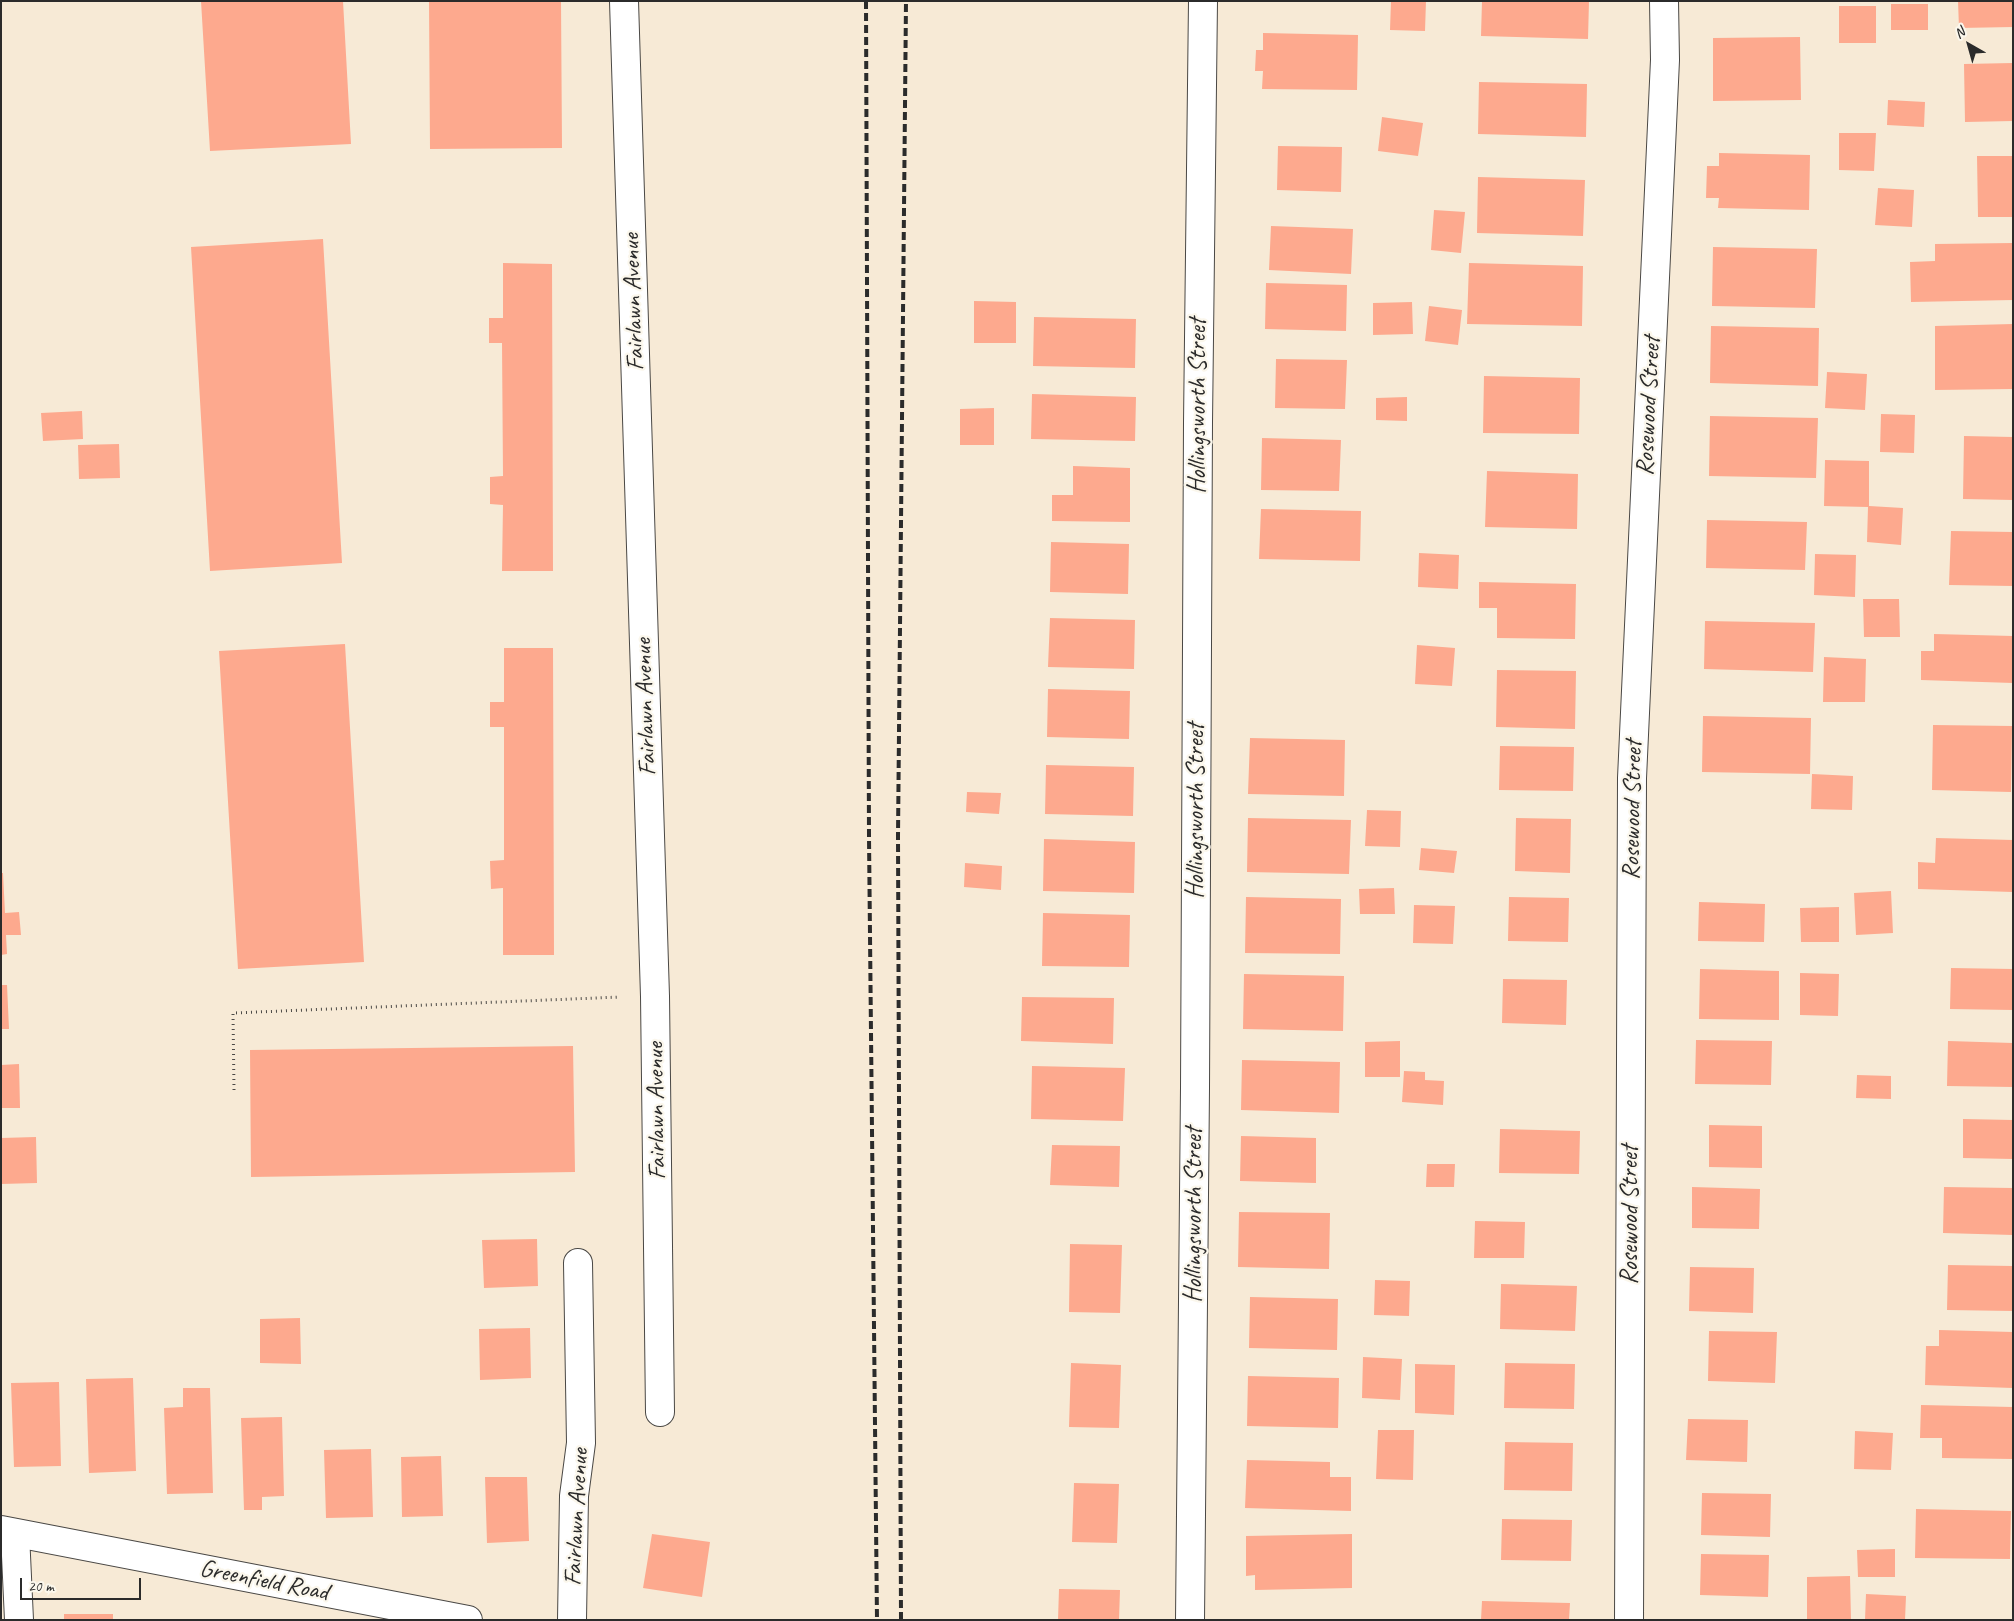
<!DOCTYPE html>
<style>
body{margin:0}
#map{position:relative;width:2014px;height:1621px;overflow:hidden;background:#f7ead6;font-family:Caveat,sans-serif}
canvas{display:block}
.frame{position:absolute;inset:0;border:2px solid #2b2b2b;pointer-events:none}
.north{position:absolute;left:1944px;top:20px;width:50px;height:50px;-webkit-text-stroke:4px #fbf7ec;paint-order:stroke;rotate:322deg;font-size:14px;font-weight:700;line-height:20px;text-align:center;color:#2b2b2b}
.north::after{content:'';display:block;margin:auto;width:18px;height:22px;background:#2b2b2b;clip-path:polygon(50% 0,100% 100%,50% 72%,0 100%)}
.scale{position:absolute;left:20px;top:1578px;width:121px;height:22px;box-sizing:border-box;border:2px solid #2b2b2b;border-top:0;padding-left:6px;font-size:15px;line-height:18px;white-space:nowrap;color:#2b2b2b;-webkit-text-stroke:4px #fbf7ec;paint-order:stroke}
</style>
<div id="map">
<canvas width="2014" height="1621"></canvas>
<div class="frame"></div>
<div class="north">N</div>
<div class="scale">20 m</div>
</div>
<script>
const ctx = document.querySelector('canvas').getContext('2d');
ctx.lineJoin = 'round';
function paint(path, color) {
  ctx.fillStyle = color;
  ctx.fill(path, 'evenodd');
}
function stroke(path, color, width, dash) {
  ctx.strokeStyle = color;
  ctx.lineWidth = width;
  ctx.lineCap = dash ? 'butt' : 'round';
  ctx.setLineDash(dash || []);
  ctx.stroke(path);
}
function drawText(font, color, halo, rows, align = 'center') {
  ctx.font = font + ' Caveat,sans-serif';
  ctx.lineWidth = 4.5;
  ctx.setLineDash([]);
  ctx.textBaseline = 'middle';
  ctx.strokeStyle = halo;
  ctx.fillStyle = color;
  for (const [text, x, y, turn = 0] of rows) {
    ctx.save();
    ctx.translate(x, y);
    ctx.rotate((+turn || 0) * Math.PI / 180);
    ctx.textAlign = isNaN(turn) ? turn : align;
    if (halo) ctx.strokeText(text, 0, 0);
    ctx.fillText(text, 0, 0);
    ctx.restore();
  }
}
const building = new Path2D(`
 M 201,1 L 343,1 L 351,144 L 210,151 Z
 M 429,1 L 561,1 L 562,148 L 430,149 Z
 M 1391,1 L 1426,1 L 1425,31 L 1390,30 Z
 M 1482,1 L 1589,1 L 1588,39 L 1481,36 Z
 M 1958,1 L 2013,1 L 2013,27 L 1959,28 Z
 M 1891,4 L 1928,4 L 1928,30 L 1891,30 Z
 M 1839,6 L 1876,6 L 1876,43 L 1839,43 Z
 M 1263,33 L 1358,35 L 1357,90 L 1262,89 L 1263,71 L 1255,71 L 1256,50 L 1263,50 Z
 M 1800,37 L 1801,100 L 1713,101 L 1713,38 Z
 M 2013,63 L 2013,121 L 1965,122 L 1964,64 Z
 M 1479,82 L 1587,84 L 1586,137 L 1478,134 Z
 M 1888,100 L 1925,102 L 1924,127 L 1887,125 Z
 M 1382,117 L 1423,123 L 1418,156 L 1378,151 Z
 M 1839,133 L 1876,133 L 1874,171 L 1839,170 Z
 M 1278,146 L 1342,147 L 1341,192 L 1277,190 Z
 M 1719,153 L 1810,155 L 1809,210 L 1718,208 L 1719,198 L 1706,198 L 1707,166 L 1719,166 Z
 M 1977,156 L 2013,156 L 2013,217 L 1978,217 Z
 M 1478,177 L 1585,180 L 1583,236 L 1477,233 Z
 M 1878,188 L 1914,190 L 1912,227 L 1875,225 Z
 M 1434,210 L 1465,212 L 1461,253 L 1431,250 Z
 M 1271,226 L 1353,229 L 1351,274 L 1269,270 Z
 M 323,239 L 342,563 L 210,571 L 191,247 Z
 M 2013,243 L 2013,300 L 1911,302 L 1910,262 L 1935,261 L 1935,244 Z
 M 1713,247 L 1817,249 L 1815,308 L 1712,306 Z
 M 503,263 L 552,264 L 553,571 L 502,571 L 503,505 L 490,504 L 490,477 L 503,476 L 502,343 L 489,343 L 489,318 L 503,318 Z
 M 1469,263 L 1583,266 L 1582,326 L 1467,324 Z
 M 1266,283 L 1347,285 L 1346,331 L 1265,329 Z
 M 974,301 L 1016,302 L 1016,343 L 974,343 Z
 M 1412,302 L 1413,334 L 1373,335 L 1373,303 Z
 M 1429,306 L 1462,310 L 1458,345 L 1425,341 Z
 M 1034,317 L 1136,319 L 1135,368 L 1033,366 Z
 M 2013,324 L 2013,389 L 1935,390 L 1935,326 Z
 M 1711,326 L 1819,328 L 1818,386 L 1710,383 Z
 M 1276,359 L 1347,360 L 1345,409 L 1275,408 Z
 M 1827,372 L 1867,374 L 1865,410 L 1825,408 Z
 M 1484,376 L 1580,378 L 1579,434 L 1483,433 Z
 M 1032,394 L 1136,397 L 1135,441 L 1031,439 Z
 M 1407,397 L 1407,421 L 1376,420 L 1376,398 Z
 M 994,408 L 994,445 L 960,445 L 960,409 Z
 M 82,411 L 83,439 L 43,441 L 41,413 Z
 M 1881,414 L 1915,415 L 1914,453 L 1880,452 Z
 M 1710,416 L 1818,418 L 1816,478 L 1709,476 Z
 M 1964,436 L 2013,437 L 2013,500 L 1963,499 Z
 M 1262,438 L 1341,440 L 1339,491 L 1261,490 Z
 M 119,444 L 120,478 L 79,479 L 78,445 Z
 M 1825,460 L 1869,461 L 1869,506 L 1903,508 L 1901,545 L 1867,542 L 1868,507 L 1824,506 Z
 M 1073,466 L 1130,468 L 1130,522 L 1052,521 L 1052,495 L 1073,495 Z
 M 1487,471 L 1578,474 L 1577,529 L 1485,527 Z
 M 1261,509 L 1361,511 L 1360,561 L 1259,559 Z
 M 1707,520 L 1807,522 L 1805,570 L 1706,568 Z
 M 1951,531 L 2013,532 L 2013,586 L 1949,585 Z
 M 1051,542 L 1129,544 L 1128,594 L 1050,592 Z
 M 1419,553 L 1459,555 L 1458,589 L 1418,587 Z
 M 1815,554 L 1856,555 L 1855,597 L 1814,595 Z
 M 1479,582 L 1576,584 L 1575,639 L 1497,638 L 1497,608 L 1479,608 Z
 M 1863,599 L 1899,599 L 1900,637 L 1864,637 Z
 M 1050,618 L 1135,620 L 1134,669 L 1048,667 Z
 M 1705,621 L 1815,623 L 1813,672 L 1704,669 Z
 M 1934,634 L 2013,636 L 2013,683 L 1921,680 L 1921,651 L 1934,651 Z
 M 345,644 L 364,962 L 238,969 L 219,651 Z
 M 1417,645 L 1455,648 L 1452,686 L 1415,684 Z
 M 504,648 L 553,648 L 554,955 L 503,955 L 503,888 L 491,889 L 490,861 L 504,860 L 504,727 L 490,727 L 490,702 L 504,702 Z
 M 1824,657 L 1866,659 L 1865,702 L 1823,702 Z
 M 1497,670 L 1576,671 L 1575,729 L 1496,727 Z
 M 1048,689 L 1130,691 L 1129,739 L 1047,737 Z
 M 1703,716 L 1811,718 L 1810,774 L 1702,772 Z
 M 1933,725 L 2012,726 L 2011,792 L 1932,790 Z
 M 1250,738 L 1345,740 L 1344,796 L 1248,794 Z
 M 1500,746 L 1574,747 L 1573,791 L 1499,790 Z
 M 1046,765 L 1134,767 L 1133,816 L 1045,814 Z
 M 1812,774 L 1853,776 L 1852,810 L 1811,809 Z
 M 967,792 L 1001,793 L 999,814 L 966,812 Z
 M 1367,810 L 1401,811 L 1400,847 L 1365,846 Z
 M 1248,818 L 1351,820 L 1349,874 L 1247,872 Z
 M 1516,818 L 1571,819 L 1570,873 L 1515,871 Z
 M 1936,838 L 2013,840 L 2013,892 L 1918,889 L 1918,862 L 1935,863 Z
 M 1044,839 L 1135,842 L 1134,893 L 1043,891 Z
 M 1421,848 L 1457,851 L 1454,873 L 1419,870 Z
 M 965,863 L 1002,866 L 1001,890 L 964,887 Z
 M 1,873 L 3,873 L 5,913 L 19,912 L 21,935 L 6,935 L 7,954 L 1,955 Z
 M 1394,888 L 1395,914 L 1360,914 L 1359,889 Z
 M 1891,891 L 1893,933 L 1856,935 L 1854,893 Z
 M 1246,897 L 1341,899 L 1340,954 L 1245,953 Z
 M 1509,897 L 1569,898 L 1568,942 L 1508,941 Z
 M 1699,902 L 1765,904 L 1764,942 L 1698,941 Z
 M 1414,905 L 1455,906 L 1453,944 L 1413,943 Z
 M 1839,907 L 1839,942 L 1801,942 L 1800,908 Z
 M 1043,913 L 1130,915 L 1129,967 L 1042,966 Z
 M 1951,968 L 2013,969 L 2013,1010 L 1950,1009 Z
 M 1700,969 L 1779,971 L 1779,1020 L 1699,1019 Z
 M 1800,973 L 1839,974 L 1838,1016 L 1800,1015 Z
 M 1244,974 L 1344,976 L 1343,1031 L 1243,1029 Z
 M 1503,979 L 1567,980 L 1566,1025 L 1502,1023 Z
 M 1,985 L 7,985 L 9,1029 L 1,1029 Z
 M 1022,997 L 1114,998 L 1113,1044 L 1021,1041 Z
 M 1696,1040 L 1772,1041 L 1771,1085 L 1695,1084 Z
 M 1400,1041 L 1400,1077 L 1365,1077 L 1365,1042 Z
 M 1948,1041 L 2013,1043 L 2013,1087 L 1947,1086 Z
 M 573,1046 L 575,1172 L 251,1177 L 250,1050 Z
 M 1242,1060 L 1340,1062 L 1339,1113 L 1241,1110 Z
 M 19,1064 L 20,1108 L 1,1108 L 1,1065 Z
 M 1032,1066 L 1125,1068 L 1123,1121 L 1031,1119 Z
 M 1404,1071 L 1425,1072 L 1425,1080 L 1444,1081 L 1443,1105 L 1402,1102 Z
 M 1857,1075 L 1891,1076 L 1891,1099 L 1856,1098 Z
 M 1963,1119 L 2013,1120 L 2013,1159 L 1963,1158 Z
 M 1709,1125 L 1762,1126 L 1762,1168 L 1709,1167 Z
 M 1500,1129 L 1580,1131 L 1579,1174 L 1499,1173 Z
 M 1241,1136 L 1316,1138 L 1316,1183 L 1240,1181 Z
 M 36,1137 L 37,1183 L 1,1184 L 1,1138 Z
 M 1052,1145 L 1120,1146 L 1119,1187 L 1050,1185 Z
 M 1427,1164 L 1455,1164 L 1454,1187 L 1426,1187 Z
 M 1692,1187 L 1760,1189 L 1759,1229 L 1692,1228 Z
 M 1944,1187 L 2013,1188 L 2013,1235 L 1943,1233 Z
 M 1239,1212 L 1330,1213 L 1329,1269 L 1238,1267 Z
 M 1475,1221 L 1525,1222 L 1524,1258 L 1474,1258 Z
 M 537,1239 L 538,1286 L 484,1288 L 482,1240 Z
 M 1070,1244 L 1122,1245 L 1120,1313 L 1069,1312 Z
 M 1948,1265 L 2013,1266 L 2013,1311 L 1947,1310 Z
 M 1690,1267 L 1754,1268 L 1753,1313 L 1689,1311 Z
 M 1375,1280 L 1410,1281 L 1409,1316 L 1374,1315 Z
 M 1501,1284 L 1577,1286 L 1575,1331 L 1500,1329 Z
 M 1250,1297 L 1338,1299 L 1337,1350 L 1249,1348 Z
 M 300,1318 L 301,1364 L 260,1363 L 260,1319 Z
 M 530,1328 L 531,1378 L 480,1380 L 479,1329 Z
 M 1939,1330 L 2013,1332 L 2013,1388 L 1925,1385 L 1926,1346 L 1939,1346 Z
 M 1709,1331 L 1777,1332 L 1775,1383 L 1708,1381 Z
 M 1363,1357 L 1402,1359 L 1400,1400 L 1362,1398 Z
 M 1071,1363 L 1121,1365 L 1119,1428 L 1069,1427 Z
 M 1505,1363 L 1575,1364 L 1574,1409 L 1504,1408 Z
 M 1415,1364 L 1455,1365 L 1454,1415 L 1415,1413 Z
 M 1248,1376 L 1339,1378 L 1338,1428 L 1247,1426 Z
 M 133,1378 L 136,1471 L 89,1473 L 86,1379 Z
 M 59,1382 L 61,1466 L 14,1467 L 11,1383 Z
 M 183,1388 L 210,1388 L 213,1493 L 167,1494 L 164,1408 L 183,1407 Z
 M 1921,1405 L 2013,1407 L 2013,1459 L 1942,1458 L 1942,1438 L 1920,1438 Z
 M 282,1417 L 284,1496 L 262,1497 L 262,1510 L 244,1510 L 241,1418 Z
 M 1688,1419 L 1748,1420 L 1747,1462 L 1686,1460 Z
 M 1378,1430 L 1414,1430 L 1413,1480 L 1376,1479 Z
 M 1855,1431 L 1893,1433 L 1891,1470 L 1854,1469 Z
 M 1505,1442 L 1573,1443 L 1572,1491 L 1504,1490 Z
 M 371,1449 L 373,1517 L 326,1518 L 324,1450 Z
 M 441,1456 L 443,1516 L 402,1517 L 401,1457 Z
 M 1247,1460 L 1330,1462 L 1330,1477 L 1351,1477 L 1351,1511 L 1245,1508 Z
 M 485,1477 L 527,1477 L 529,1541 L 487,1543 Z
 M 1074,1483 L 1119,1484 L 1117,1543 L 1072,1542 Z
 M 1702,1493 L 1771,1494 L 1770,1537 L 1701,1535 Z
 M 1916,1509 L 2011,1511 L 2010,1559 L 1915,1558 Z
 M 1502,1519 L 1572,1520 L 1571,1561 L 1501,1560 Z
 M 652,1534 L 710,1542 L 702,1597 L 643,1588 Z
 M 1352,1534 L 1352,1588 L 1255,1590 L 1255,1575 L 1246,1576 L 1246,1536 Z
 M 1895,1549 L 1895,1577 L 1858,1577 L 1857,1550 Z
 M 1701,1554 L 1769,1555 L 1768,1597 L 1700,1595 Z
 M 1850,1576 L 1851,1620 L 1807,1620 L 1807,1577 Z
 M 1059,1589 L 1120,1590 L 1119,1620 L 1058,1620 Z
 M 1866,1594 L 1906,1596 L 1905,1620 L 1865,1620 Z
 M 1482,1601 L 1570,1603 L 1569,1620 L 1481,1620 Z
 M 64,1614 L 113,1614 L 113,1620 L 64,1620 Z`);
const path = new Path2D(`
 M 234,1090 L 233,1013 L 620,997`);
const minor = new Path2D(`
 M 624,1 L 655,996 L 660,1412
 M 1,1530 L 468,1620
 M 15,1534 L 19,1620
 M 572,1620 L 574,1496 L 581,1443 L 578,1263
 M 1190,1620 L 1195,1088 L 1198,422 L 1203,1
 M 1629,1620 L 1632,778 L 1665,60 L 1664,1`);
const rail = new Path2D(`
 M 866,1 L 869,837 L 877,1620
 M 901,1620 L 898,836 L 906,1`);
const streetNames = [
 ["Fairlawn Avenue",634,302,-92],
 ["Hollingsworth Street",1198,406,-90],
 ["Rosewood Street",1649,406,-87],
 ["Fairlawn Avenue",646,707,-92],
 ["Rosewood Street",1633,810,-89],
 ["Hollingsworth Street",1196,811,-90],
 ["Fairlawn Avenue",657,1111,-91],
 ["Hollingsworth Street",1194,1215,-90],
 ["Rosewood Street",1630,1215,-90],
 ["Fairlawn Avenue",577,1517,-87],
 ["Greenfield Road",264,1581,11]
];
paint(building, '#fda98e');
stroke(minor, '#4a4845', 30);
stroke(path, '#4a4845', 3, [1, 4]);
stroke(minor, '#fff', 28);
stroke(rail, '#2b2b2b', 4, [8, 4]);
drawText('25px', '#2b2b2b', '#fbf7ec', streetNames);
</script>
